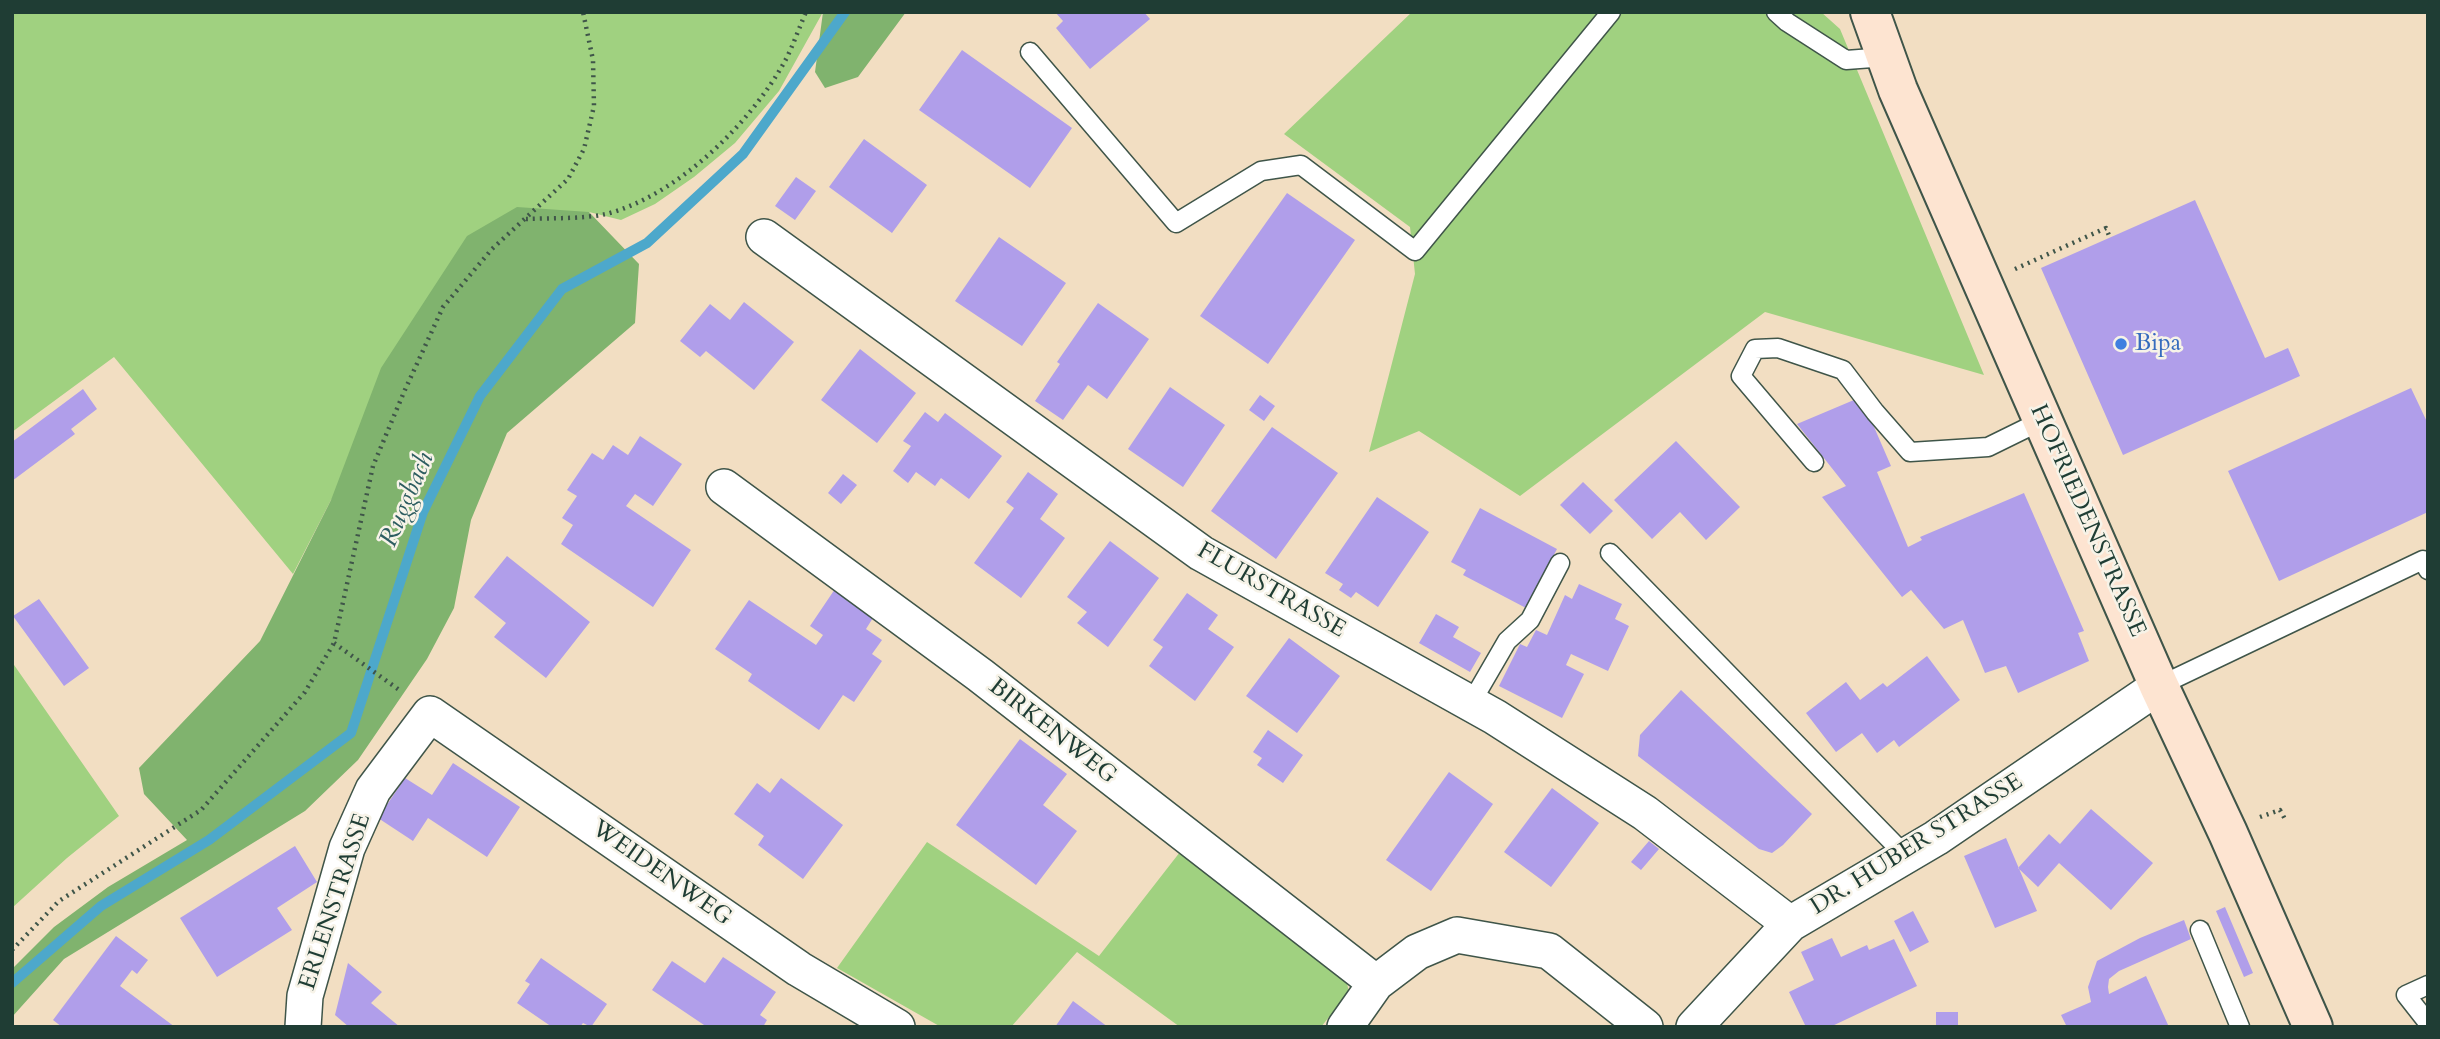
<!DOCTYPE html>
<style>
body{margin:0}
#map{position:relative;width:2440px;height:1039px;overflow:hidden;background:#f2dec2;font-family:Cardo,serif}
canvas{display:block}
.frame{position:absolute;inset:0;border:14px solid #1f3d34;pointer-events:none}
</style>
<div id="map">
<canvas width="2440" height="1039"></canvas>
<div class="frame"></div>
</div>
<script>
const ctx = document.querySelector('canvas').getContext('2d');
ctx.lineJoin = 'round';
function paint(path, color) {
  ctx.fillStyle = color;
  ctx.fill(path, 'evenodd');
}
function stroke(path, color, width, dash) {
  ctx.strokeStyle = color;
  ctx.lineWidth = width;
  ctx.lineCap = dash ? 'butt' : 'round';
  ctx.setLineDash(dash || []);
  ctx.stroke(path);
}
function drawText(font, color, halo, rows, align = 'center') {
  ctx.font = font + ' Cardo,serif';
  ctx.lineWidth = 5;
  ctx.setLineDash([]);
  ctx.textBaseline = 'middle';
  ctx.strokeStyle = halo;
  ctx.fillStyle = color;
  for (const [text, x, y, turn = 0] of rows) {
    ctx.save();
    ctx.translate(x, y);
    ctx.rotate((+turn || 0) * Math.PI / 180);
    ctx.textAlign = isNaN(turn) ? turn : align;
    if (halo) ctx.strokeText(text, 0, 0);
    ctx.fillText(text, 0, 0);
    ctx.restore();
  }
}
const green = new Path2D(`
 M 12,12 L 823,12 L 779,91 L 735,143 L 694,177 L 655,204 L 621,220 L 589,212 L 331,500 L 293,574 L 114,357 L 12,432 Z
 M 1412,12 L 1821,12 L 1840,29 L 1984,375 L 1765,312 L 1520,496 L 1419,431 L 1369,452 L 1415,274 L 1410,227 L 1284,134 Z
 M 12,662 L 119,816 L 67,858 L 12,908 Z
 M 927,842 L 1099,956 L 1187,843 L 1345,975 L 1349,992 L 1321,1027 L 1180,1027 L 1077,952 L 1011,1027 L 941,1027 L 837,968 Z`);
const forest = new Path2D(`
 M 823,12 L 906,12 L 858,77 L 825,88 L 815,72 Z
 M 517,207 L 589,212 L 639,264 L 635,323 L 507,433 L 471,520 L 454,608 L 427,659 L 358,760 L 305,811 L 64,959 L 12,1017 L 12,969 L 54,927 L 108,887 L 187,840 L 144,794 L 139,768 L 260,641 L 331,500 L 381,368 L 467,236 Z`);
const stream = new Path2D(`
 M 12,983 L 101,906 L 209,840 L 351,733 L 423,512 L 480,396 L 562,289 L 647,243 L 743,154 L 845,12`);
const building = new Path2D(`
 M 1055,12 L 1144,12 L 1150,19 L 1090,69 L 1056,28 L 1063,21 Z
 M 962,50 L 1072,128 L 1030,188 L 919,110 Z
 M 864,139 L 927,185 L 892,233 L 829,187 Z
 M 796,177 L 816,191 L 795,220 L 775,206 Z
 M 1287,193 L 1355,240 L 1268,364 L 1200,316 Z
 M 2195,200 L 2265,358 L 2288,348 L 2300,376 L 2123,455 L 2041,268 Z
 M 999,237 L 1066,283 L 1022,346 L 955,301 Z
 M 744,302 L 794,342 L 754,390 L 706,351 L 700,357 L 680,341 L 710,304 L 730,320 Z
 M 1098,303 L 1149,339 L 1107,399 L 1088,385 L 1063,420 L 1035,401 L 1060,364 L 1057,362 Z
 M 860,349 L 916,393 L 877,443 L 821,400 Z
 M 1170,387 L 1225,425 L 1183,487 L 1128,449 Z
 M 2411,388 L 2428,424 L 2428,512 L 2279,581 L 2228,471 Z
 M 83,389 L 97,409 L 71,429 L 75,434 L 12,481 L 12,442 Z
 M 1260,395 L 1275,406 L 1264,421 L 1249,410 Z
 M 1861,397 L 1891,466 L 1877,472 L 1908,547 L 1922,540 L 1920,537 L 2024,493 L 2084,631 L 2078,633 L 2089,661 L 2018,693 L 2006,666 L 1985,673 L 1963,620 L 1944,629 L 1911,590 L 1902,597 L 1822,497 L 1846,486 L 1797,424 Z
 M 925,412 L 938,422 L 945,413 L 1002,456 L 969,499 L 941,478 L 935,486 L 916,472 L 908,483 L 893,471 L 911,446 L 903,441 Z
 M 1272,427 L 1338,473 L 1276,559 L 1211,511 Z
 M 640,436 L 682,464 L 653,506 L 635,494 L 626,506 L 691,550 L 653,607 L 561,544 L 573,525 L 562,518 L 577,496 L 567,490 L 592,453 L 603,460 L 613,445 L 628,455 Z
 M 1676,441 L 1740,507 L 1706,540 L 1680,512 L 1652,539 L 1614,500 Z
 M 1028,472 L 1058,494 L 1040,519 L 1065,538 L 1021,598 L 974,563 L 1014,508 L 1006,502 Z
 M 843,474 L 857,485 L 841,504 L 828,493 Z
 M 1583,482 L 1613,511 L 1590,534 L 1560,505 Z
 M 1377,497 L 1429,532 L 1378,607 L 1356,592 L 1351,598 L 1339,590 L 1343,584 L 1325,573 Z
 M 1480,508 L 1557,549 L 1526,608 L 1463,575 L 1466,570 L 1451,562 Z
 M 1110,541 L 1159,578 L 1108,647 L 1077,623 L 1087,612 L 1067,597 Z
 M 507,556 L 590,622 L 546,678 L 494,637 L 506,623 L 474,597 Z
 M 1579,584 L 1622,604 L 1615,619 L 1629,626 L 1608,671 L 1571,654 L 1566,665 L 1584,674 L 1562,718 L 1499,686 L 1520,644 L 1527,647 L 1536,630 L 1547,635 L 1565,595 L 1572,599 Z
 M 837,586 L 876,613 L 866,629 L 882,640 L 872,654 L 882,661 L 854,702 L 843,695 L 819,730 L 748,681 L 752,674 L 715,649 L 749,600 L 816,645 L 823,635 L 810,626 Z
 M 1187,593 L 1218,615 L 1208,629 L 1234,647 L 1195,701 L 1149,666 L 1163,647 L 1153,640 Z
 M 39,599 L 89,668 L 64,686 L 13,616 Z
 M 1436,614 L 1459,627 L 1453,637 L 1481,653 L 1470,672 L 1419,643 Z
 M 1289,638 L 1340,676 L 1297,733 L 1246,696 Z
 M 1927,656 L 1960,700 L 1899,747 L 1894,740 L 1877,753 L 1862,733 L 1836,752 L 1806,713 L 1846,682 L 1860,700 L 1883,683 L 1887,687 Z
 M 1681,690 L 1812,814 L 1783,845 L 1772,853 L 1759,849 L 1638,756 L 1640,735 Z
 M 1268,730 L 1303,755 L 1283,783 L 1257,765 L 1262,758 L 1253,752 Z
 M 1020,739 L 1067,774 L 1043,805 L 1077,831 L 1036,885 L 956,825 Z
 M 453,763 L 520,807 L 487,857 L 428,818 L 413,841 L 378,818 L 405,778 L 432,795 Z
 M 1449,772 L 1493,804 L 1431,891 L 1386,860 Z
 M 781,778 L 843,825 L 803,879 L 758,845 L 764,836 L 734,814 L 757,783 L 770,793 Z
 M 1552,788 L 1599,823 L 1551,887 L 1504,852 Z
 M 2091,809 L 2153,863 L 2111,910 L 2059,863 L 2038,887 L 2018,868 L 2049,834 L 2060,844 Z
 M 2006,838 L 2037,911 L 1995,928 L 1964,856 Z
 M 1649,841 L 1659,849 L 1641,870 L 1631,862 Z
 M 295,846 L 317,882 L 277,908 L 292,930 L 217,977 L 180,918 Z
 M 2225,907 L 2253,973 L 2244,977 L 2216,911 Z
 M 1913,911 L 1929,942 L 1910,952 L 1894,921 Z
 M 2184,920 L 2191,939 L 2119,971 L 2109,979 L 2108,987 L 2109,994 L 2146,976 L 2169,1027 L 2067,1027 L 2061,1015 L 2091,1002 L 2088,987 L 2097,961 L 2140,938 Z
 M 116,936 L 148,960 L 137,974 L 132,970 L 120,986 L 175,1027 L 62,1027 L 53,1020 Z
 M 1832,938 L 1841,957 L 1867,945 L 1869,950 L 1894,939 L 1917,986 L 1830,1027 L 1806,1027 L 1789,992 L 1814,980 L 1801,952 Z
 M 723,957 L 776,992 L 760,1015 L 767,1020 L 763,1027 L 707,1027 L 652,990 L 672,961 L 705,983 Z
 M 541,958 L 607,1004 L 591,1027 L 583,1023 L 580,1027 L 552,1027 L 517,1003 L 530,984 L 525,981 Z
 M 348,963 L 382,992 L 371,1003 L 400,1027 L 349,1027 L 335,1015 Z
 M 1073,1001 L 1108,1027 L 1055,1027 Z
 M 1936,1012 L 1958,1012 L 1958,1027 L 1936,1027 Z`);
const path = new Path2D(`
 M 526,219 C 551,218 583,219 606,214 C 677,196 750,124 785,61 C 793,46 799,28 806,12
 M 2015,269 L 2106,228 L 2110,238
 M 334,643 L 402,692
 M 2260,817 L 2280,810 L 2286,821
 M 12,950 L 59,901 L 201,810 L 305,692 L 334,643 L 373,466 L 404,392 L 443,307 L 492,249 L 568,179 L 584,149 L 594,106 L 593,60 L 583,12`);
const lane = new Path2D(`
 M 1776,12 L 1787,22 L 1846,60 L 1886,57
 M 1030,52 L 1176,223 L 1261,171 L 1301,165 L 1415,251 L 1611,12
 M 1814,462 L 1741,376 L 1755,349 L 1778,348 L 1843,370 L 1875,412 L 1910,452 L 1988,447 L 2043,420
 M 1610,553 L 1905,855
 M 2159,686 L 2423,560 L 2428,570
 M 1471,703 L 1507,641 L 1530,620 L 1560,563
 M 2200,930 L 2240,1027
 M 2428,985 L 2406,995 L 2428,1023`);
const street = new Path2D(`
 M 764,237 L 1201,553 L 1495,717 L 1645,813 L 1790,924
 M 724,487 L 980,675 L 1376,983
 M 303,1027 L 305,996 L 347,848 L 373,790 L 430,714 L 799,969 L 897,1027
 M 1345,1027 L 1376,983 L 1417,952 L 1457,935 L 1549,951 L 1645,1027
 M 1694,1027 L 1790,924 L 1936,838 L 2159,686`);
const secondary = new Path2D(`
 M 1870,12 L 1898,90 L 2159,686 L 2228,833 L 2313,1027`);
const markers = [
 [2121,344,7,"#3f7fe0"]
];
const shopNames = [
 ["Bipa",2135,344]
];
const streetNames = [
 ["HOFRIEDENSTRASSE",2087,521,66],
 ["FLURSTRASSE",1271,591,30],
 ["BIRKENWEG",1052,732,38],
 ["DR. HUBER STRASSE",1917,845,-32],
 ["WEIDENWEG",661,874,35],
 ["ERLENSTRASSE",336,902,-72]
];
const waterNames = [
 ["Ruggbach",408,500,-67]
];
paint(green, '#a0d180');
paint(forest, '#80b36e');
stroke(stream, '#4da8cb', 10);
paint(building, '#b09eea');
stroke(lane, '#3f5549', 21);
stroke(street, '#3f5549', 38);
stroke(secondary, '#3f5549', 42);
stroke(path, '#3f5549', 4.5, [2, 5]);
stroke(lane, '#fff', 18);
stroke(street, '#fff', 35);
stroke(secondary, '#fde4d1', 38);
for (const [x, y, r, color] of markers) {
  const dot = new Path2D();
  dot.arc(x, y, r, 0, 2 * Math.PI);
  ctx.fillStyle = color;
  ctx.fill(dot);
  stroke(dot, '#f7f3e8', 2.5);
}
drawText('24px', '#366cbe', '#f7f3e8', shopNames, 'left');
drawText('24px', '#1f3d34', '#f7f3e8', streetNames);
drawText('italic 26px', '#2d5d61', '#f7f3e8', waterNames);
</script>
